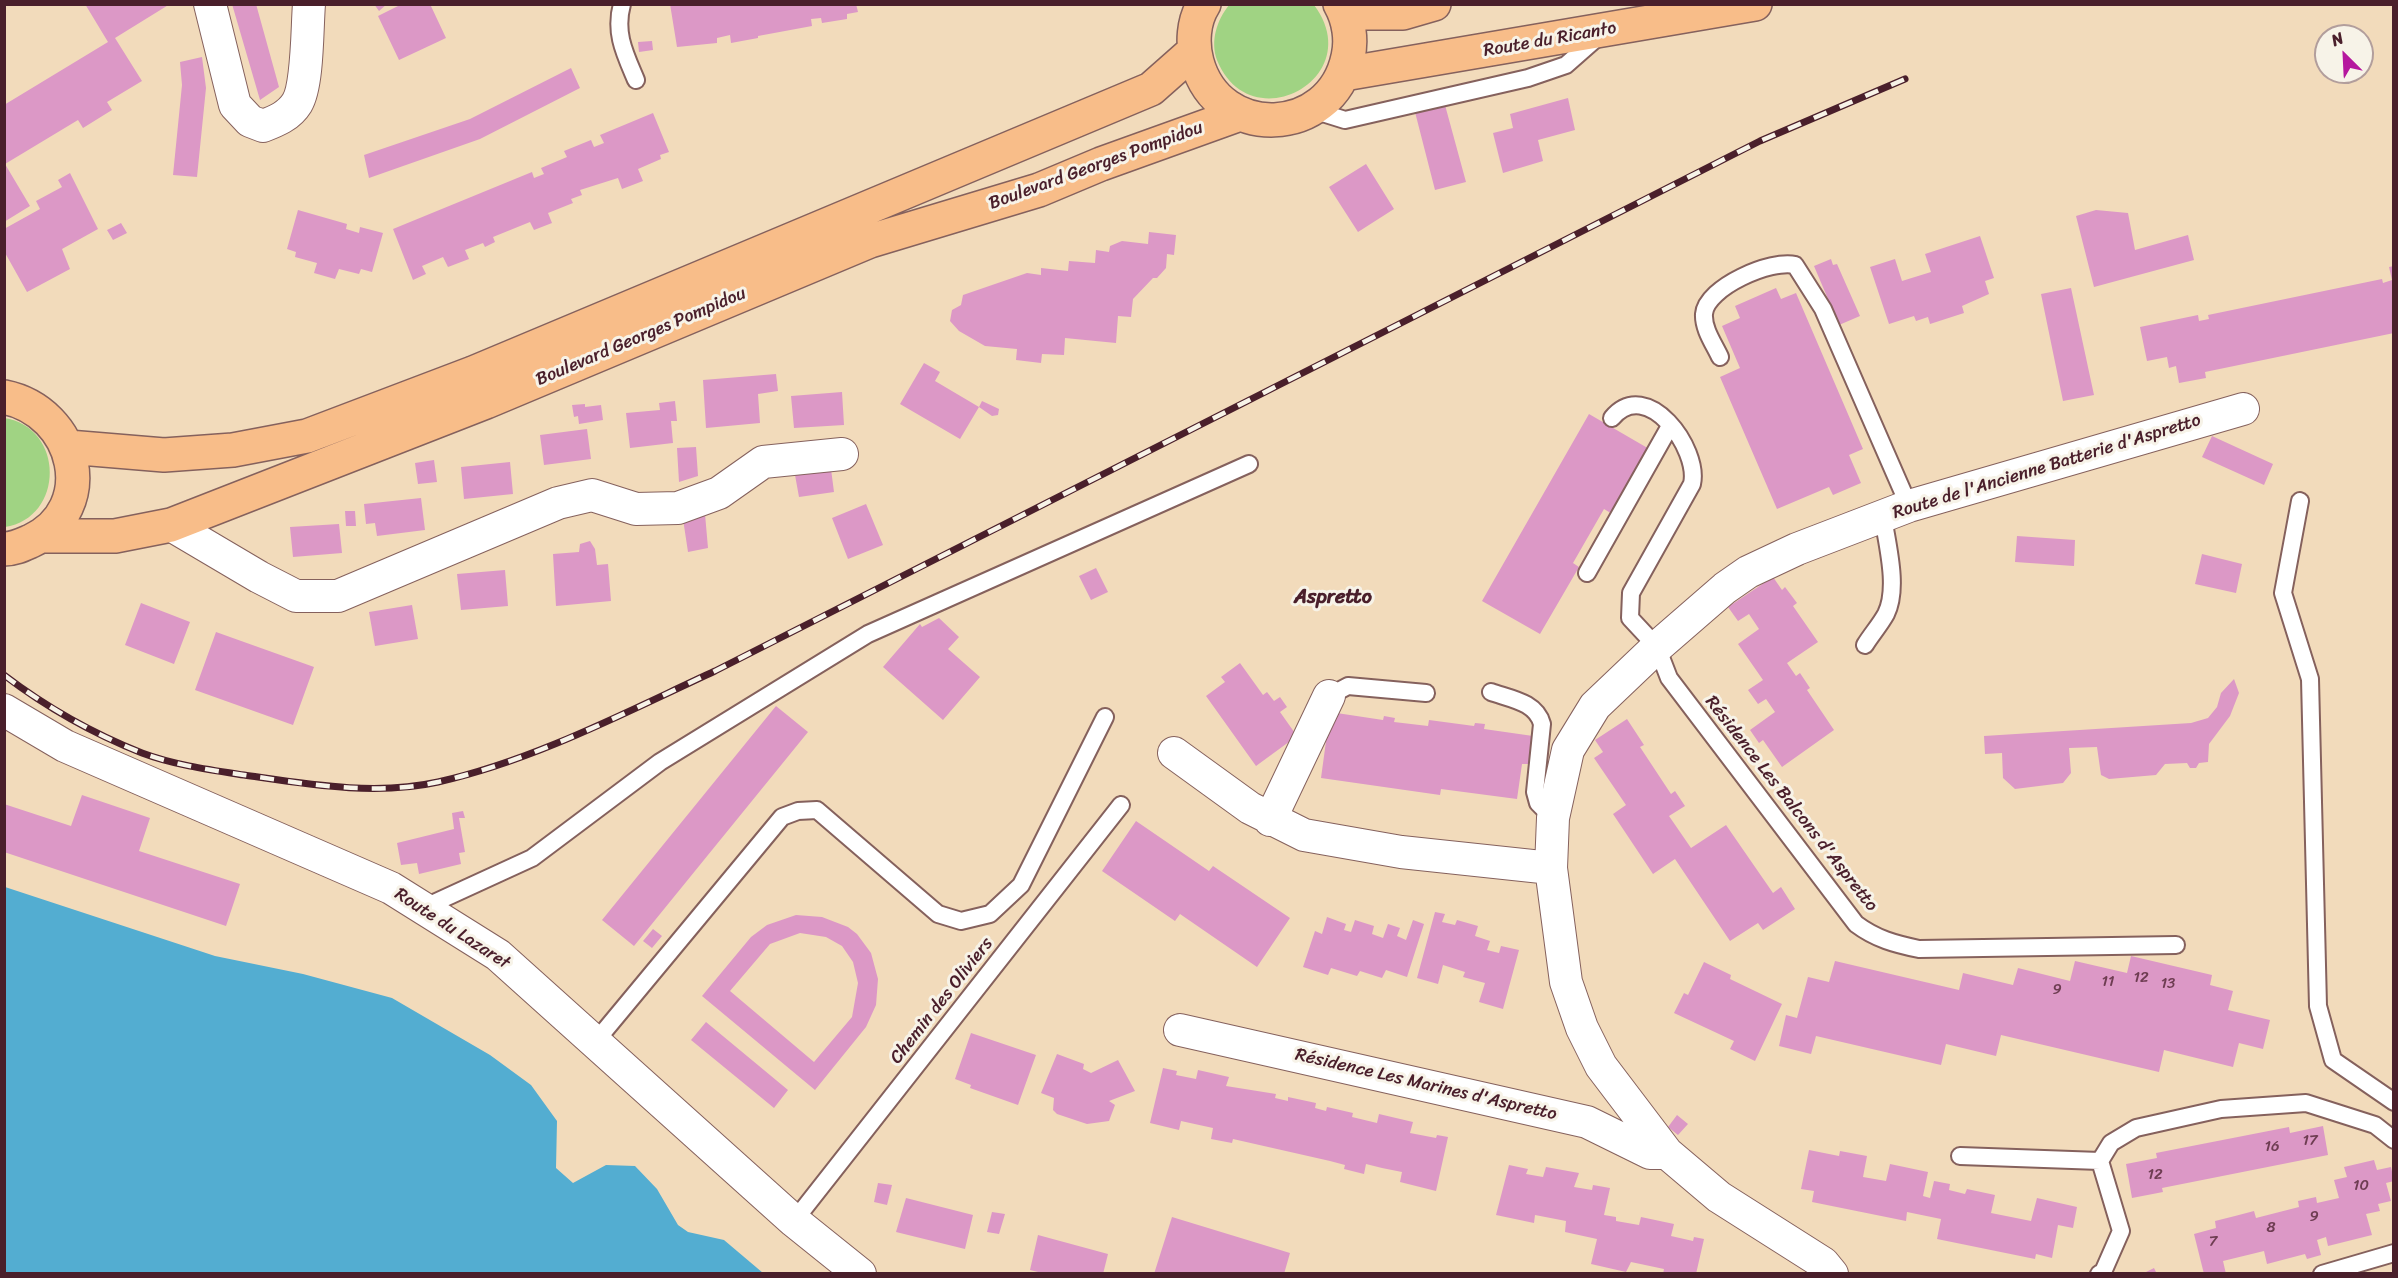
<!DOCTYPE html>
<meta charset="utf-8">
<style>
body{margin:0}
#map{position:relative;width:2398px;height:1278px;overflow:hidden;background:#f2dbbb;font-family:Sriracha,sans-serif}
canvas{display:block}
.frame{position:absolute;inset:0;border:6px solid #4a1f2b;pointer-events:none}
.north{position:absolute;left:2314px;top:24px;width:60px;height:60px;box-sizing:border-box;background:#f7f3e8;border:2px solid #b29e9c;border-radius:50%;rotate:336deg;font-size:16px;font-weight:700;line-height:24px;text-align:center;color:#4a1f2b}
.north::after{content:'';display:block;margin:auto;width:21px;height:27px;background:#b5179e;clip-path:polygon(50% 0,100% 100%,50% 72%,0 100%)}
</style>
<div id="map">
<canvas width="2398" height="1278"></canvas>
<div class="frame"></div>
<div class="north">N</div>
</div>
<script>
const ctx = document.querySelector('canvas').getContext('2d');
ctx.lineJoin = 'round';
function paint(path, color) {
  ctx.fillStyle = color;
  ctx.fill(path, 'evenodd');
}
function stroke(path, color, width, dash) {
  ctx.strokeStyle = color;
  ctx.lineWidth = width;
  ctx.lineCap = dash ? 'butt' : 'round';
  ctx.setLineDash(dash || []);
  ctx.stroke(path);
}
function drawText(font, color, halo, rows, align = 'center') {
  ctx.font = font + ' Sriracha,sans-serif';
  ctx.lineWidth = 6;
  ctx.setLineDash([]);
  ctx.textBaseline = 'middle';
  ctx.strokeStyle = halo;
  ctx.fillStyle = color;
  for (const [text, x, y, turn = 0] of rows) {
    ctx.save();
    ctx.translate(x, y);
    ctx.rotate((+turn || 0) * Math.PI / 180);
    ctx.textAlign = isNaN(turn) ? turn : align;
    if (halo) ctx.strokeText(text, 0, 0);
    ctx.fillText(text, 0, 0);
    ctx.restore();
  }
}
const green = new Path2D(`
 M 1229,5 L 1314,5 C 1369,78 1250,142 1217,60 C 1210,41 1217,20 1229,5 Z
 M 4,418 C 65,427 65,518 5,527 Z`);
const water = new Path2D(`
 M 5,887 L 215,956 L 303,974 L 392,998 L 490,1055 L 531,1085 L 557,1121 L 556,1168 L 573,1183 L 606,1165 L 635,1166 L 657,1189 L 678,1225 L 688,1232 L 724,1240 L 763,1273 L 5,1273 Z`);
const building = new Path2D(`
 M 85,4 L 170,4 L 115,38 L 142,81 L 107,102 L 112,110 L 83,128 L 78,120 L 5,164 L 30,206 L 4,222 L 4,105 L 108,42 Z
 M 232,4 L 256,4 L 279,87 L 260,100 Z
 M 374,4 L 387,4 L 379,11 Z
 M 402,4 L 430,4 L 446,38 L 399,60 L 378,16 Z
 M 670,4 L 856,4 L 858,12 L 847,14 L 847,19 L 822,23 L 821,18 L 811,19 L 812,26 L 758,36 L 758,38 L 731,43 L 730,35 L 717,38 L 717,43 L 677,47 Z
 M 652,41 L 653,50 L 639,52 L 638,42 Z
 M 202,57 L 206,88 L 197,177 L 173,175 L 182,85 L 180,62 Z
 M 571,68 L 580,88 L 480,139 L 369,178 L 364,155 L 470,119 Z
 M 1568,98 L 1575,130 L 1538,140 L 1543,161 L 1503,173 L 1493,133 L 1513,128 L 1510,114 Z
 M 1445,105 L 1466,182 L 1435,190 L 1415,112 Z
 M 653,113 L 669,152 L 660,155 L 661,159 L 638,169 L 643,181 L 622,189 L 618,178 L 580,190 L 582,195 L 571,199 L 573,203 L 548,213 L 552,223 L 534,230 L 530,222 L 493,237 L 495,242 L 485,247 L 483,243 L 465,250 L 469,259 L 448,267 L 443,257 L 422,266 L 426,274 L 413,280 L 393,229 L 532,172 L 534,178 L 544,174 L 541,168 L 567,157 L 564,151 L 591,140 L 594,147 L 604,143 L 600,135 Z
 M 1366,164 L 1394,209 L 1358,232 L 1329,187 Z
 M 70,173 L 98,229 L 62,249 L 70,269 L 27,292 L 4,251 L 4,229 L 40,209 L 36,201 L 62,187 L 58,180 Z
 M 298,210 L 347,224 L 346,229 L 359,233 L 360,227 L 383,233 L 372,272 L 361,269 L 359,274 L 339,269 L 335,279 L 314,273 L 317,263 L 295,257 L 296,252 L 287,249 Z
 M 2096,210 L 2128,213 L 2135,250 L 2188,235 L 2194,260 L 2094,287 L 2076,216 Z
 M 121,223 L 127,233 L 113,240 L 107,230 Z
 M 1149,232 L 1176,235 L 1174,255 L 1167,254 L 1166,268 L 1157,278 L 1153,278 L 1133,299 L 1131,317 L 1118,316 L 1116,343 L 1065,338 L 1064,355 L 1042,354 L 1041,363 L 1016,360 L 1017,349 L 985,346 L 959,331 L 950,321 L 952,310 L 961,305 L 963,295 L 1027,273 L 1041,275 L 1041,268 L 1068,271 L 1069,261 L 1095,263 L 1096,250 L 1109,252 L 1110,246 L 1122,241 L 1148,244 Z
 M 1980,236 L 1994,278 L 1985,281 L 1989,294 L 1962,306 L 1964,313 L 1930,324 L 1928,317 L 1916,321 L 1914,316 L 1889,324 L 1870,267 L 1895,259 L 1902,281 L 1931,272 L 1925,254 Z
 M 1831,259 L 1833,265 L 1837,264 L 1860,316 L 1839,325 L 1814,266 Z
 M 2394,266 L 2394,333 L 2205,372 L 2206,378 L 2179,383 L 2176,366 L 2169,368 L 2167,357 L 2147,361 L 2140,327 L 2198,315 L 2199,321 L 2209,319 L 2208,315 L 2382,279 L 2383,283 L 2392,280 L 2389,267 Z
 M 1776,288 L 1781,299 L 1796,293 L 1863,449 L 1849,455 L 1861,483 L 1833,495 L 1829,487 L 1777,509 L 1720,377 L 1740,368 L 1722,326 L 1740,318 L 1735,306 Z
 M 2071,288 L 2094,395 L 2063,401 L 2041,294 Z
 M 924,363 L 940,372 L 935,381 L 979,407 L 960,439 L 900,404 Z
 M 776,374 L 778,391 L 758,394 L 760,423 L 706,428 L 703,380 Z
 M 842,392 L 844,425 L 794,428 L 791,396 Z
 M 675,401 L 677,421 L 671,421 L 673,443 L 630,448 L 626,413 L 660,410 L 659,403 Z
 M 982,401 L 999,409 L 998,415 L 992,416 L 979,407 Z
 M 585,404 L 585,407 L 601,405 L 603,420 L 579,424 L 578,416 L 574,417 L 572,405 Z
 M 1589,414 L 1651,450 L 1614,515 L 1604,509 L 1573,563 L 1579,567 L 1540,634 L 1482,601 Z
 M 587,429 L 591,459 L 544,465 L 540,435 Z
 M 2212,436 L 2273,464 L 2264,485 L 2202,457 Z
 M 696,447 L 698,476 L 679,482 L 677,448 Z
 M 434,460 L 437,482 L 418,484 L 415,463 Z
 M 510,462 L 513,494 L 464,499 L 461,467 Z
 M 831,469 L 834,492 L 799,497 L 795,475 Z
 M 421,498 L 425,530 L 377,536 L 375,523 L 366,524 L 364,504 Z
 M 866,504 L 883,545 L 848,559 L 832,518 Z
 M 345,511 L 355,511 L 356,526 L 346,526 Z
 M 705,514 L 708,548 L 688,552 L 683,519 Z
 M 339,524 L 342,553 L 293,557 L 290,527 Z
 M 2017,536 L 2075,540 L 2074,566 L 2015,562 Z
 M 590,541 L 595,549 L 597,565 L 608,564 L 611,601 L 556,606 L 553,554 L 579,552 L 580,544 Z
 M 2202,554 L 2242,564 L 2236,593 L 2195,584 Z
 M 1096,568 L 1108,592 L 1091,600 L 1079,576 Z
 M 505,570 L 508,606 L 461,610 L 457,574 Z
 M 1773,577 L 1782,590 L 1785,587 L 1797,603 L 1793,606 L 1818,642 L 1787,663 L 1796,676 L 1800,673 L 1810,688 L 1807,690 L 1834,730 L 1782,767 L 1763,740 L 1759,743 L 1750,730 L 1775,712 L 1766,699 L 1758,704 L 1748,690 L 1763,680 L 1738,644 L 1759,629 L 1749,614 L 1738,621 L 1728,607 Z
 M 141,603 L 190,622 L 174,664 L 125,645 Z
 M 412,605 L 418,639 L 375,646 L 369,612 Z
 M 939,618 L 959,637 L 948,649 L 980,677 L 943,720 L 883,667 L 920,624 L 922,627 Z
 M 216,632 L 314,667 L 293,725 L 195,690 Z
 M 1240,663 L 1263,695 L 1267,692 L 1274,701 L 1280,697 L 1287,707 L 1280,712 L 1297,736 L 1256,766 L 1206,696 L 1225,682 L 1221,677 Z
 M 2234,679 L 2239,693 L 2230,716 L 2209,744 L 2208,762 L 2199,763 L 2196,768 L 2190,768 L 2187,763 L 2165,764 L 2156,775 L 2109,779 L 2101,775 L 2097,747 L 2069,748 L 2071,773 L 2063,783 L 2015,789 L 2003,778 L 2002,753 L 1985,754 L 1984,736 L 2191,723 L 2208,718 L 2217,707 L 2221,693 Z
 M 776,706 L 808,732 L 634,946 L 602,920 Z
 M 1330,712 L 1383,720 L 1384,716 L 1395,718 L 1394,722 L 1428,726 L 1429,720 L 1474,726 L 1475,723 L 1485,724 L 1484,729 L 1533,736 L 1529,764 L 1522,764 L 1517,799 L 1441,789 L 1440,795 L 1321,778 Z
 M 1627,719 L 1644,745 L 1640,747 L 1671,794 L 1675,791 L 1685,806 L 1669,816 L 1691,848 L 1726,825 L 1773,893 L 1781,887 L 1795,909 L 1763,930 L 1758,923 L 1730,941 L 1675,859 L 1653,874 L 1613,814 L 1626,805 L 1594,758 L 1603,752 L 1595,740 Z
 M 82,795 L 150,818 L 139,851 L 240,884 L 226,926 L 4,852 L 4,804 L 71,826 Z
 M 463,811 L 465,818 L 459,818 L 465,852 L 459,853 L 461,864 L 419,874 L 417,863 L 401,865 L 397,843 L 454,829 L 452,813 Z
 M 1136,821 L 1209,871 L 1213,866 L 1290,918 L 1257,967 L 1180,914 L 1175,921 L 1102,871 Z
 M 1435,912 L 1445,914 L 1442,922 L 1455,925 L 1457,920 L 1478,926 L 1475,936 L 1490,941 L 1487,950 L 1499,953 L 1501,946 L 1519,950 L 1503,1009 L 1479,1002 L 1485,983 L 1463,977 L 1465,972 L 1443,965 L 1438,984 L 1417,978 Z
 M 796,915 L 822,917 L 848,927 L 857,934 L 871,953 L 878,979 L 876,1005 L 866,1027 L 815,1090 L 702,996 L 751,937 L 767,925 ZM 800,933 L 826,937 L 842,946 L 853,962 L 858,983 L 852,1017 L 814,1062 L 730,991 L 770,944 Z
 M 1327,917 L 1346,924 L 1344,930 L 1351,932 L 1355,920 L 1374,926 L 1372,934 L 1383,938 L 1388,924 L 1400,928 L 1397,936 L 1406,940 L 1413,920 L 1424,924 L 1407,977 L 1386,970 L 1382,978 L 1360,971 L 1357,976 L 1331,968 L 1328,975 L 1303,967 L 1315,931 L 1322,934 Z
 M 653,929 L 662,936 L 652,948 L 643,941 Z
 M 2131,956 L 2212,975 L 2210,985 L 2233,991 L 2228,1010 L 2270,1020 L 2263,1049 L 2239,1043 L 2233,1067 L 2164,1050 L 2159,1072 L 2001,1035 L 1996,1056 L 1946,1044 L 1941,1065 L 1816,1036 L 1811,1054 L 1779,1046 L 1786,1015 L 1797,1018 L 1808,977 L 1829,982 L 1835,961 L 1959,990 L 1963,973 L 2013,985 L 2018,968 L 2070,981 L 2075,961 L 2127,973 Z
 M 1704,962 L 1731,975 L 1730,979 L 1782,1004 L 1755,1061 L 1730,1049 L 1734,1041 L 1674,1013 L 1684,993 L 1688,995 Z
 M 706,1022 L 788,1090 L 774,1108 L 691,1040 Z
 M 971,1033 L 1036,1055 L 1018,1105 L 970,1088 L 971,1085 L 955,1079 Z
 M 1057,1054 L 1084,1064 L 1083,1069 L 1091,1073 L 1118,1060 L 1135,1091 L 1109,1101 L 1115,1105 L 1109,1121 L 1087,1124 L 1057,1114 L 1053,1110 L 1054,1098 L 1041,1093 Z
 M 1163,1068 L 1177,1071 L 1176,1075 L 1196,1079 L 1198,1070 L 1229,1077 L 1226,1086 L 1276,1094 L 1275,1098 L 1288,1101 L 1288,1097 L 1316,1103 L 1315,1108 L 1326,1111 L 1327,1107 L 1353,1113 L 1352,1117 L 1377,1123 L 1379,1114 L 1413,1122 L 1410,1133 L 1436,1138 L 1437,1135 L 1448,1137 L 1436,1191 L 1400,1182 L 1402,1172 L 1382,1168 L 1366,1164 L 1364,1174 L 1344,1169 L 1345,1165 L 1330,1161 L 1233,1139 L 1232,1143 L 1211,1139 L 1213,1128 L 1181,1121 L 1179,1130 L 1150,1123 Z
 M 1677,1115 L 1688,1124 L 1678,1135 L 1668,1127 Z
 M 2323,1126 L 2328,1155 L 2162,1188 L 2163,1192 L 2132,1198 L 2126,1164 L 2157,1158 L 2156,1153 L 2289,1127 L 2290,1133 Z
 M 1809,1150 L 1839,1156 L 1840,1151 L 1867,1156 L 1863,1177 L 1886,1181 L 1890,1164 L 1928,1172 L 1923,1196 L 1930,1198 L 1934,1181 L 1950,1184 L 1949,1190 L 1965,1194 L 1967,1189 L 1995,1195 L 1991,1213 L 2031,1221 L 2037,1198 L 2077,1207 L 2073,1228 L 2058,1225 L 2052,1258 L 2036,1254 L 2035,1259 L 1937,1239 L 1941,1219 L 1907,1212 L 1906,1221 L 1812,1202 L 1814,1191 L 1801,1189 Z
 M 2374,1160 L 2377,1170 L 2391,1167 L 2394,1181 L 2386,1183 L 2391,1201 L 2378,1204 L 2380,1211 L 2366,1214 L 2372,1235 L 2328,1246 L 2326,1237 L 2317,1240 L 2321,1255 L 2307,1259 L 2305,1254 L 2267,1264 L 2264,1251 L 2223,1261 L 2226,1274 L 2204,1274 L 2194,1234 L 2216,1228 L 2215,1221 L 2235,1216 L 2254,1211 L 2256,1218 L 2299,1207 L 2298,1201 L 2316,1197 L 2317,1203 L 2339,1198 L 2334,1180 L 2347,1177 L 2344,1167 Z
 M 1509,1165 L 1528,1169 L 1526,1174 L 1543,1177 L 1546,1167 L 1579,1173 L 1574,1187 L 1592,1190 L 1593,1185 L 1610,1188 L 1604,1215 L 1616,1217 L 1616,1221 L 1639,1225 L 1641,1217 L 1674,1224 L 1671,1236 L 1693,1241 L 1694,1237 L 1704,1239 L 1696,1274 L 1663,1274 L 1664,1269 L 1631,1262 L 1626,1272 L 1591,1264 L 1597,1239 L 1565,1232 L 1566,1221 L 1535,1215 L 1534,1223 L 1496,1215 Z
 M 878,1183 L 892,1185 L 887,1205 L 874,1202 Z
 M 906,1198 L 973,1215 L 965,1249 L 896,1232 Z
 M 992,1212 L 1005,1214 L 999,1234 L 987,1232 Z
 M 1172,1217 L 1290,1253 L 1284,1274 L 1154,1274 Z
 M 1038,1235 L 1108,1254 L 1103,1274 L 1046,1274 L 1030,1270 Z
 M 2154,1268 L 2157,1274 L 2142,1274 Z`);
const lane = new Path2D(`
 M 622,4 C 614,33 625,54 636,80
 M 1313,110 L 1345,120 L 1528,78 L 1566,65 L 1599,36
 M 1720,357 C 1714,344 1703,329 1704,314 C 1706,287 1772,259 1795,265 L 1823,309 L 1909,506
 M 1612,418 C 1647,376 1700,449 1692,484 L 1631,593 L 1630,618 L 1657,647 L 1669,678 L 1856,924 C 1876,939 1895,944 1919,949 L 2176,945
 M 2300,501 L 2283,593 L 2310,679 L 2318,1006 L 2333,1060 L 2394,1102
 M 1587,573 L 1670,426
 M 1865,645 C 1871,635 1880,625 1886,614 C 1899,588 1887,544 1883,517
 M 1491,692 C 1511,699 1536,702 1542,724 L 1535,792 L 1538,803 L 1553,818
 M 1329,696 L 1348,686 L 1426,693
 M 423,908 L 532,858 L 660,762 L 868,634 L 1249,464
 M 596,1041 L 782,817 L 798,811 L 817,810 L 938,914 L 961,921 L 990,914 L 1021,885 L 1105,717
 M 1960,1156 L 2100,1161
 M 794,1221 L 1121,805
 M 2099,1274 L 2103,1272 L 2121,1231 L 2100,1161 L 2111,1143 L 2136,1128 L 2221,1109 L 2306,1103 L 2375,1125 L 2394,1140
 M 2322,1274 L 2394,1253`);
const street = new Path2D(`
 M 210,4 L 235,105 L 250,121 L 263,126 C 276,121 289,116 297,103 C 308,85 307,27 309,4
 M 171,525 L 259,577 L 296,596 L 338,596 L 558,503 L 592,495 L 636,509 L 678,508 L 719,493 L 763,462 L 842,454
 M 4,710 L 65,746 L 391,888 L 498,955 L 794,1221 L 860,1274
 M 1174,753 L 1250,808 L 1304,835 L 1401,852 L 1551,868
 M 1270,820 L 1329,696
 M 1180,1030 L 1587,1122 L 1650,1153 L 1667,1153
 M 1832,1274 L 1823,1263 L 1719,1197 L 1667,1153 L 1601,1066 L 1582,1028 L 1566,982 L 1551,868 L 1553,818 L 1568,750 L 1595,706 L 1657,647 L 1725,588 L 1748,572 L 1797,549 L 1909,506 L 2243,409`);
const primary = new Path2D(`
 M 1204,4 C 1193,21 1192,44 1197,62 C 1219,142 1331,138 1348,57 C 1352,40 1349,20 1340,4
 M 1345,13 L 1403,13 L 1434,4
 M 1344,74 L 1755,4
 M 4,397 C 78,412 100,509 31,541 C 22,545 14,549 4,549
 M 68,447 L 164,455 L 233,450 L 307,436 L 473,373 L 1151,89 L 1194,51
 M 40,536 L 115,536 L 171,525 L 486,402 L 870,241 L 1039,190 L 1101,164 L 1240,114`);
const rail = new Path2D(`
 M 4,675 C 46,707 94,734 142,753 C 174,765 211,770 244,775 C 307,784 375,796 438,782 C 535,760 626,712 715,671 L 1760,141 L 1905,79`);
const numberNames = [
 ["12",2141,978],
 ["11",2108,982],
 ["13",2168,984],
 ["9",2057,990],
 ["17",2310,1141],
 ["16",2272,1147],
 ["12",2155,1175],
 ["10",2361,1186],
 ["9",2314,1217],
 ["8",2271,1228],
 ["7",2213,1242]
];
const streetNames = [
 ["Route du Ricanto",1550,40,-10],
 ["Boulevard Georges Pompidou",1096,166,-20],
 ["Boulevard Georges Pompidou",641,337,-23],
 ["Route de l'Ancienne Batterie d'Aspretto",2047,467,-17],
 ["Résidence Les Balcons d'Aspretto",1791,804,52],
 ["Route du Lazaret",452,929,33],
 ["Chemin des Oliviers",942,1001,-52],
 ["Résidence Les Marines d'Aspretto",1426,1085,13]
];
const neighbourhoodNames = [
 ["Aspretto",1333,598]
];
paint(green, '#a0d383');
paint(water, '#53add1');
paint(building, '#dc98c6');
stroke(lane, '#85615d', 20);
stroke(street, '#85615d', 34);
stroke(primary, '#85615d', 36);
stroke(lane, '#fff', 16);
stroke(street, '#fff', 32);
stroke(primary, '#f8bd89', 33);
stroke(rail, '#4a1f2b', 7);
stroke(rail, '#f7f3e8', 4.5, [14]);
drawText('15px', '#6e3d52', null, numberNames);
drawText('18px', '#4a1f2b', '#f7f3e8', streetNames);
drawText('bold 20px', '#4a1f2b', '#f7f3e8', neighbourhoodNames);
</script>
